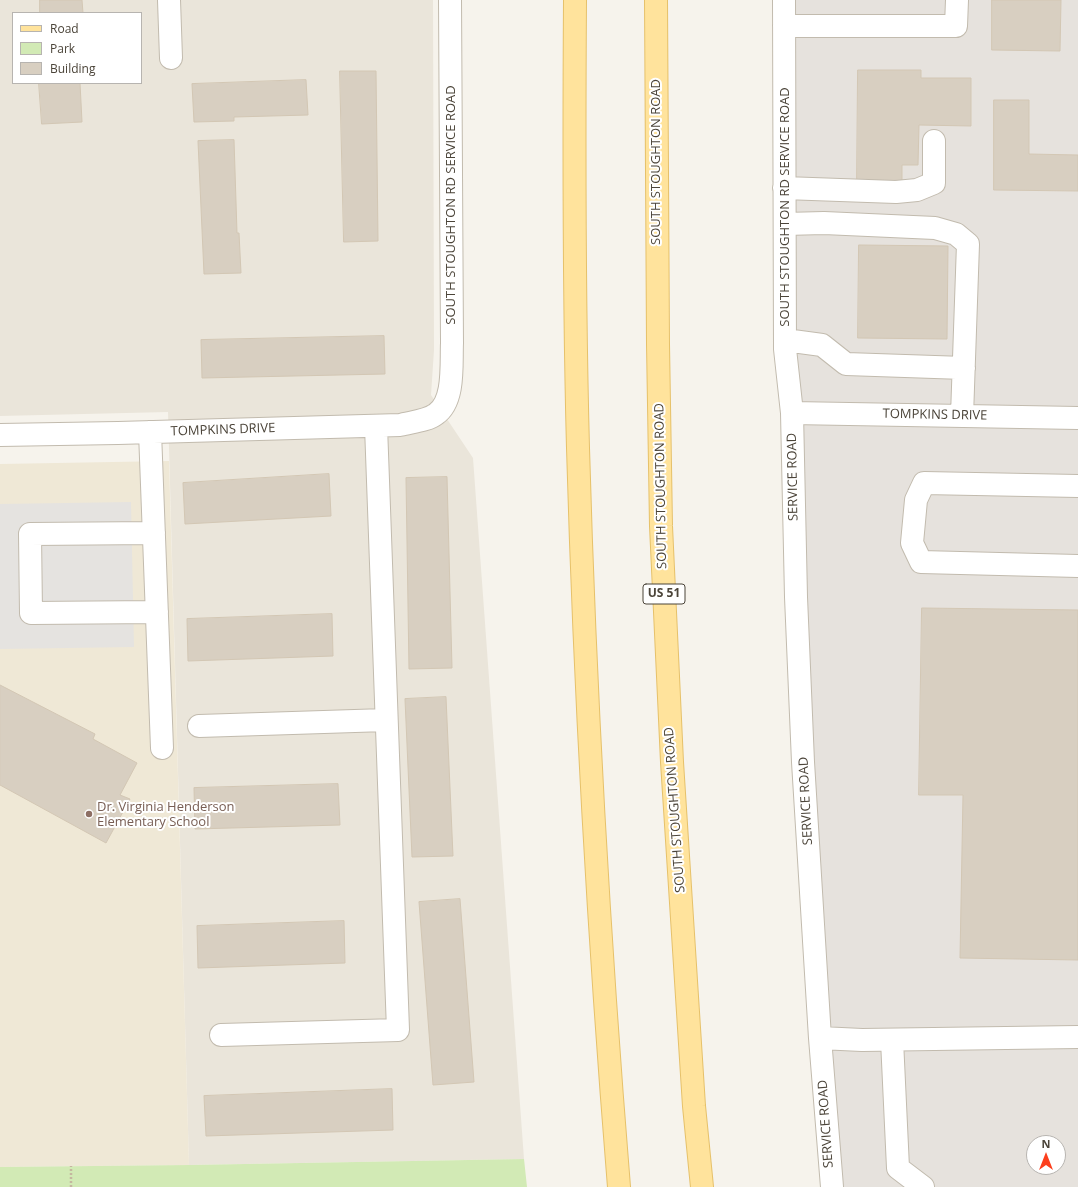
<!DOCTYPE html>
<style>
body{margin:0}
#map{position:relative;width:1078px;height:1187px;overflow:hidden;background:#f6f3ec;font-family:"Open Sans",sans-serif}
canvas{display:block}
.legend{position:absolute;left:12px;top:12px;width:130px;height:72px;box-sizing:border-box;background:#fff;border:1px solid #b7b4b0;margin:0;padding:5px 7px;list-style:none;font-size:12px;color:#4b4439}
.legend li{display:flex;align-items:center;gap:8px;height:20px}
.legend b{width:20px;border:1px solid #b7b4b0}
.north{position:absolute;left:1026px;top:1135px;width:40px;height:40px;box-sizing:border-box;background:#fff;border:1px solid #b7b4b0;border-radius:50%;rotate:0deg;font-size:11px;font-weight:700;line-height:16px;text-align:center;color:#4b4439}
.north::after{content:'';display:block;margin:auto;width:14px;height:18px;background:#fc3f1d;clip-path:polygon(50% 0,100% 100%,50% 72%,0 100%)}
</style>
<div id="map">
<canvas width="1078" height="1187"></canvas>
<ul class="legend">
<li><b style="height:5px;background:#ffe39c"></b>Road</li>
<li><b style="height:11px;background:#d2eab5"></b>Park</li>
<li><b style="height:11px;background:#d8cfc1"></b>Building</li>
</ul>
<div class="north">N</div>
</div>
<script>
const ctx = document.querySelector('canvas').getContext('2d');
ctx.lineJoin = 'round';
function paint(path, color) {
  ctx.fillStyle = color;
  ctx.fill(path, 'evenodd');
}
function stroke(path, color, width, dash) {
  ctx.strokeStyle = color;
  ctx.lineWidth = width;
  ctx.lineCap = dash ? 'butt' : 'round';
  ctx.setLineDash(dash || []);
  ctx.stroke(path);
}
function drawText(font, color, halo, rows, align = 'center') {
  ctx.font = font + ' "Open Sans",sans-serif';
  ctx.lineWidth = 4;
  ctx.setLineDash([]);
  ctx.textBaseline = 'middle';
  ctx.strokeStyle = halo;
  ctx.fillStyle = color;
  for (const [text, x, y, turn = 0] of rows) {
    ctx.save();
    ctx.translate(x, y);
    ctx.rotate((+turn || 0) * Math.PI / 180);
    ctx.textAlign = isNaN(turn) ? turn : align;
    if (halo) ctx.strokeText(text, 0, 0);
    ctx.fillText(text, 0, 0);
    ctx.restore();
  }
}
const residential = new Path2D(`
 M 0,0 L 433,0 L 434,350 L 431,395 L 473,458 L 524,1159 L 189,1165 L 168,412 L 0,416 ZM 13,13 L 141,13 L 141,83 L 13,83 Z`);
const industrial = new Path2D(`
 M 784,0 L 1078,0 L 1078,1187 L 831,1187 L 803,762 ZM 1034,1143 L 1058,1143 L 1058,1167 L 1034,1167 Z`);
const education = new Path2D(`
 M 169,461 L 189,1165 L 0,1167 L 0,464 Z`);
const green = new Path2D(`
 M 524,1159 L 527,1187 L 0,1187 L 0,1167 L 189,1165 Z`);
const parking = new Path2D(`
 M 131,502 L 134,647 L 0,649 L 0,504 Z`);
const building = new Path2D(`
 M 40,0 L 82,0 L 83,13 L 40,13 Z
 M 992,0 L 1061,0 L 1060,51 L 992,50 Z
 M 858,70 L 921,70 L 921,78 L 971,78 L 971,126 L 919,125 L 918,165 L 902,165 L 902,182 L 857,182 Z
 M 340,71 L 376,71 L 378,241 L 344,242 Z
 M 306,80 L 308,115 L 234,117 L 234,121 L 194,122 L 192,84 Z
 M 39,83 L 80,83 L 82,122 L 42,124 Z
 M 994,100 L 1029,100 L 1029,154 L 1078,155 L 1078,191 L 994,190 Z
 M 234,140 L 237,233 L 239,233 L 241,273 L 204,274 L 198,141 Z
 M 859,245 L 948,246 L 947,339 L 858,338 Z
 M 384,336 L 385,374 L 202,378 L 201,340 Z
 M 329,474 L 331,516 L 185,524 L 183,483 Z
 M 447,477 L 452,668 L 409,669 L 406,478 Z
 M 922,608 L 1078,610 L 1078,960 L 960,958 L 963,795 L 919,795 Z
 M 332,614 L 333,656 L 188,661 L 187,619 Z
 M 0,685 L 95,734 L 93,739 L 137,763 L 120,795 L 130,799 L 106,843 L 0,785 Z
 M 446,697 L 453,856 L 412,857 L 405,699 Z
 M 338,784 L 340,825 L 195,829 L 194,788 Z
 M 460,899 L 474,1082 L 433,1085 L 419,902 Z
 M 344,921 L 345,963 L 198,968 L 197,926 Z
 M 392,1089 L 393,1130 L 206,1136 L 204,1096 Z`);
const path = new Path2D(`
 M 71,1187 L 71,1166`);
const minor = new Path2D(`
 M 169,0 L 171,58
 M 784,0 L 785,349 L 792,413 L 796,597 L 803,762 L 820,1038 L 832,1187
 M 784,26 L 956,26 L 957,0
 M 784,188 L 896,192 L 917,190 L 934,183 L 934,141
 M 785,224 L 824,223 L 935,228 L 956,234 L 968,244 L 962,416
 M 785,340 L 822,345 L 846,364 L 964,368
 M 792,413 L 1078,418
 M 150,432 L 162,748
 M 0,435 L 118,433 L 400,425 C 411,422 427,421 436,414 C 455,401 451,364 452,343 L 450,0
 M 1078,486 L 924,483 L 916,500 L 912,543 L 921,562 L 1078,566
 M 154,533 L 30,534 L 31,613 L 157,612
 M 199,726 L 386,720
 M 221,1035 L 398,1030 L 376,426
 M 820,1038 L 862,1040 L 1078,1037
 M 892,1040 L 898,1168 L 923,1187`);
const major = new Path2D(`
 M 575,0 C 574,149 574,299 578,448 C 585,695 599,941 619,1187
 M 656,0 L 658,344 L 661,526 L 672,762 L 694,1106 L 702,1187`);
const markers = [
 [89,814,4,"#8d6e63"]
];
const shields = [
 [664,594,42]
];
const shieldNames = [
 ["US 51",664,594]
];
const streetNames = [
 ["SOUTH STOUGHTON ROAD",656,162,-90],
 ["SOUTH STOUGHTON RD SERVICE ROAD",451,205,-90],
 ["SOUTH STOUGHTON RD SERVICE ROAD",785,207,-90],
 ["TOMPKINS DRIVE",935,415,1],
 ["TOMPKINS DRIVE",223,430,-2],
 ["SERVICE ROAD",793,477,-91],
 ["SOUTH STOUGHTON ROAD",661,486,-91],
 ["SERVICE ROAD",806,801,-93],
 ["SOUTH STOUGHTON ROAD",675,810,-94],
 ["SERVICE ROAD",826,1124,-94]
];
const educationNames = [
 ["Dr. Virginia Henderson",97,807],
 ["Elementary School",97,822]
];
paint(residential, '#eae5da');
paint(industrial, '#e6e2dd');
paint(education, '#efe8d6');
paint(green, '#d2eab5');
paint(parking, '#e5e3e0');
paint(building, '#d8cfc1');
stroke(building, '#d3c7b4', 1);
stroke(minor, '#c2bbae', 24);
stroke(major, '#e6c16a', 24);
stroke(path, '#c4b79f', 2.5, [2, 2]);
stroke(minor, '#fff', 22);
stroke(major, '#ffe39c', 22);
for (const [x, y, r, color] of markers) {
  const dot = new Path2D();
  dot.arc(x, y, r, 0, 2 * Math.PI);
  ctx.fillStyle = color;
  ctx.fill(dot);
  stroke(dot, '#fff', 1.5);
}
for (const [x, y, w] of shields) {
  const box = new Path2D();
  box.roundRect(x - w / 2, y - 10, w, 20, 3);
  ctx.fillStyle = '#fff';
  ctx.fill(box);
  stroke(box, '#4b4439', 1);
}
drawText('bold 12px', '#4b4439', null, shieldNames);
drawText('13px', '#4b4439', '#fff', streetNames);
drawText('13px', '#785e54', '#fff', educationNames, 'left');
</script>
